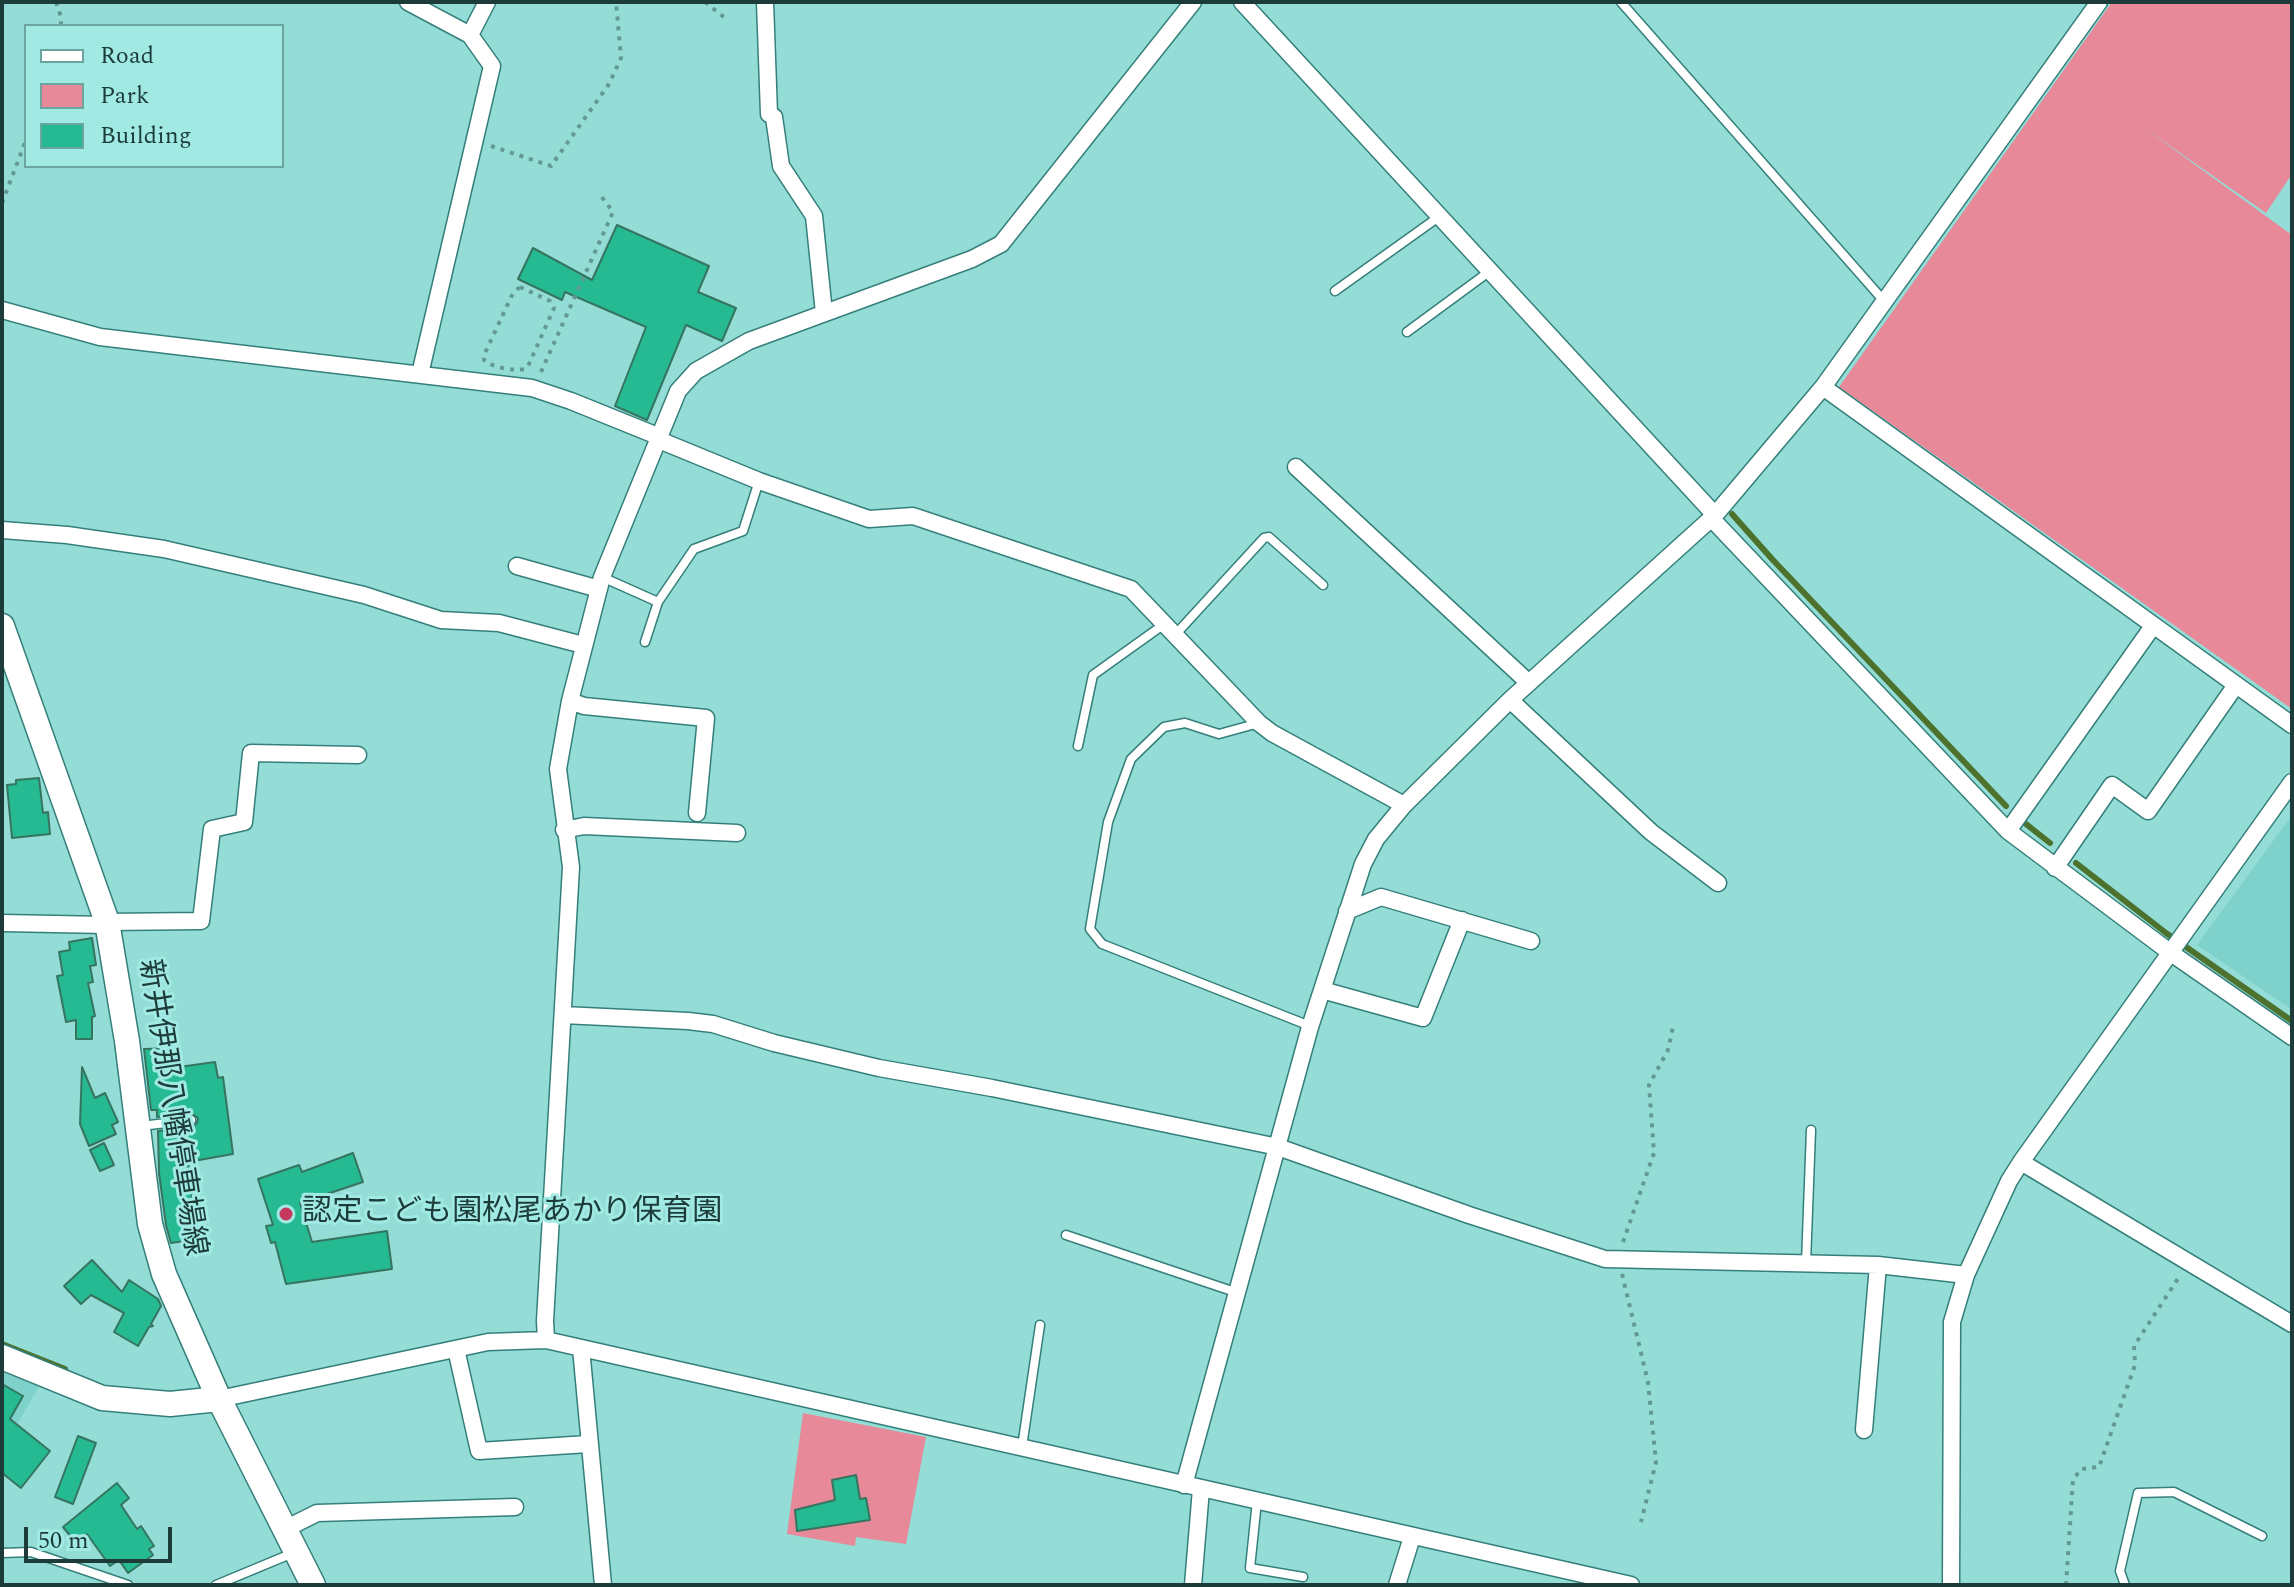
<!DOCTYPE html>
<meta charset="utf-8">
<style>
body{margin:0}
#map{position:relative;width:2294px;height:1587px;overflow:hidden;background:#94ddd7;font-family:Spectral,serif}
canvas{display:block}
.frame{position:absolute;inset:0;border:4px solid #1d3b39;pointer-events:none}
.legend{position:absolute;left:24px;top:24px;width:260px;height:144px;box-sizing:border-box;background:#a1eae4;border:2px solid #6ca4a0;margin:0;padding:10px 14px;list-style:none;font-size:24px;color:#1d3b39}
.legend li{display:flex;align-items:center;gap:16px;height:40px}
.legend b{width:40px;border:2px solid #6ca4a0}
.scale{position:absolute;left:24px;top:1527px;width:148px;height:36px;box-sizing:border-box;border:4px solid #1d3b39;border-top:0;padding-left:10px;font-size:24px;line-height:28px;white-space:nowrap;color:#1d3b39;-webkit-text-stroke:6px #a1eae4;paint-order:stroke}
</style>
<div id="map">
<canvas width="2294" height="1587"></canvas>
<div class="frame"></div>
<ul class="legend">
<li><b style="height:10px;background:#fff"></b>Road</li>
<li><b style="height:22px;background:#e78999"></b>Park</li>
<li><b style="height:22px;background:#26ba93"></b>Building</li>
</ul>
<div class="scale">50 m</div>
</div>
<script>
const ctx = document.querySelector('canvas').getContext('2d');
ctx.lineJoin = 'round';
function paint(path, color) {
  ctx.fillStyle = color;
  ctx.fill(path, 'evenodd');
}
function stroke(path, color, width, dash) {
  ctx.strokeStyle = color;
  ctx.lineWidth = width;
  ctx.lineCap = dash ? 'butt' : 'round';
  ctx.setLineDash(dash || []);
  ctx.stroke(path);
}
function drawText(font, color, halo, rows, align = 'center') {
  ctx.font = font + ' Spectral,"Noto Sans JP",serif';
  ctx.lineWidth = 6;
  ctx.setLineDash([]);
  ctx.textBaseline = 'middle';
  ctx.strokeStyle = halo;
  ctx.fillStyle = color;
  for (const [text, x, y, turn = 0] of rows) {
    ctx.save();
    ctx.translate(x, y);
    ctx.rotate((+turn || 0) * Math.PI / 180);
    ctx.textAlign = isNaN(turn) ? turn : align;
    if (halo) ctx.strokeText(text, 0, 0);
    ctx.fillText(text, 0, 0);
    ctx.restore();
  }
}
const built = new Path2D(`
 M 2292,815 L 2292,1010 L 2197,945 Z
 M 2,1368 L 41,1383 L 2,1450 Z`);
const green = new Path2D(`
 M 2112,2 L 2292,2 L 2292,174 L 2266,213 L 2143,127 L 2292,235 L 2292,709 L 1839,387 Z
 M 803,1413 L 926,1437 L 906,1544 L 856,1537 L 855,1546 L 787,1534 Z`);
const stream = new Path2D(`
 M 1732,514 L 1772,559 L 2006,806
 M 2026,824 L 2050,843
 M 2076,863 L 2166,933 L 2292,1021
 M 2,1344 L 65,1369`);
const building = new Path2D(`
 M 617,225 L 709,266 L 698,292 L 736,308 L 722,341 L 686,325 L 647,420 L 615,406 L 646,327 L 565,292 L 562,300 L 518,279 L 533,248 L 592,280 Z
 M 39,778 L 43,813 L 48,812 L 50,834 L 12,838 L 7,785 L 16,784 L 16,780 Z
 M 92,938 L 96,965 L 90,966 L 93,982 L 88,983 L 95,1016 L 92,1017 L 92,1039 L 76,1039 L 76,1020 L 66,1022 L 57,976 L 63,975 L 59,952 L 70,950 L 69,942 Z
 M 178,1048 L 179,1067 L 215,1062 L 218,1078 L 223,1077 L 233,1154 L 188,1162 L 194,1218 L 190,1218 L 192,1240 L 171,1243 L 166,1225 L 159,1173 L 158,1131 L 193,1127 L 197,1123 L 198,1118 L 191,1113 L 157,1117 L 157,1110 L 151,1110 L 144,1049 Z
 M 82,1067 L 95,1098 L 105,1093 L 118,1122 L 112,1125 L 116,1134 L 89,1146 L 80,1124 Z
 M 104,1143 L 114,1165 L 100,1171 L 90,1150 Z
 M 353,1153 L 363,1182 L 300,1203 L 312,1242 L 387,1231 L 392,1269 L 286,1284 L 275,1242 L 271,1243 L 266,1226 L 273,1225 L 258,1179 L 299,1165 L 302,1172 Z
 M 92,1260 L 122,1292 L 129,1280 L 158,1299 L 161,1306 L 151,1324 L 153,1326 L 149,1327 L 138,1346 L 114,1332 L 124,1313 L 91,1295 L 81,1304 L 64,1286 Z
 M 2,1384 L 23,1396 L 10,1419 L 50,1451 L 21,1488 L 2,1473 Z
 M 78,1436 L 96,1443 L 73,1504 L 55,1497 Z
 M 856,1475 L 860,1499 L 866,1498 L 870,1520 L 797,1531 L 795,1510 L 835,1500 L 832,1480 Z
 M 117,1483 L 129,1498 L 121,1505 L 137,1529 L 141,1526 L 154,1546 L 149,1549 L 153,1555 L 128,1573 L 119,1560 L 110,1566 L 87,1534 L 76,1543 L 63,1527 Z`);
const path = new Path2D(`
 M 56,2 L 61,17 L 61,26
 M 705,2 L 725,18
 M 491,146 L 551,166 L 609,84 L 621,58 L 616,2
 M 2,203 L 26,140
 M 520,287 L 550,301 L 554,308 L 529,364 L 525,369 C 514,371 493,368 484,360 L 485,353 L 513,293 Z
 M 541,372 L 613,212 L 601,196
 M 1623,1242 L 1654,1153 L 1649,1085 L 1668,1050 L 1673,1027
 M 1622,1274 L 1648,1382 L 1656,1462 L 1641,1522
 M 2066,1585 L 2073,1480 L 2081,1469 L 2099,1467 L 2135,1365 L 2134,1346 L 2179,1277`);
const lane = new Path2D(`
 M 1621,2 L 1884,301
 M 1335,291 L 1440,216
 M 1407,332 L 1490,271
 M 602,577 L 658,602
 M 1175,635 L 1264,538 L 1269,537 L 1323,585
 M 645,642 L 658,602 L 694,549 L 743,531 L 759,481
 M 1259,723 L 1219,734 L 1185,723 L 1164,727 L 1131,759 L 1108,822 L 1090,929 L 1102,944 L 1310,1026
 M 1078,746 L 1093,675 L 1163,625
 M 141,1126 L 191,1120
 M 1066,1235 L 1238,1293
 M 1806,1263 L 1811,1130
 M 1022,1447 L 1040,1325
 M 1257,1501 L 1250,1568 L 1303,1577
 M 2,1553 L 31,1552 L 128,1585
 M 216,1585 L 293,1553
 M 2125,1585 L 2120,1571 L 2138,1493 L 2174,1492 L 2262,1536`);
const street = new Path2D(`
 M 408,2 L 470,35 L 492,66 L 420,374
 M 765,2 L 769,114 L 774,117 L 781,166 L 814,216 L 824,313
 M 1242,2 L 1715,515
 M 470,35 L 487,2
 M 2,310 L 100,337 L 532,388 L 571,401 L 660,437
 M 1823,387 L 2292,725
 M 659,440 L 759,481 L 869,519 L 913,516 L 1131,589 L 1259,723 L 1272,733 L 1404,805
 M 1296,467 L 1529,683
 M 1711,518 L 2008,831 L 2171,953 L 2292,1037
 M 2,530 L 67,535 L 164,549 L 364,595 L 441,620 L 499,623 L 583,645
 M 517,566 L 599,589
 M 1510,700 L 1651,832 L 1718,883
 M 570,701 L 584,706 L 706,718 L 697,813
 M 564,830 L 584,826 L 737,833
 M 2008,831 L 2153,626
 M 2055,868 L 2112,785 L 2148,811 L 2236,685
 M 1347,911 L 1381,897 L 1531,941
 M 107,922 L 201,921 L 212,829 L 244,822 L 251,753 L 358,755
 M 2,923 L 107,925
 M 1322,990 L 1423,1018 L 1462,920
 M 563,1015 L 688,1021 L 713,1024 L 774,1043 L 879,1068 L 992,1088 L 1278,1147 L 1469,1215 L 1605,1259 L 1878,1265 L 1966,1275
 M 2021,1162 L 2292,1324
 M 546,1340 L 545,1321 L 571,867 L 558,769 L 570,701 L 602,577 L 678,391 L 696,371 L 749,341 L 972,259 L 1001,244 L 1193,2
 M 581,1348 L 603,1585
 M 456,1349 L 479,1451 L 588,1444
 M 219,1399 L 488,1342 L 546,1340 L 1631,1585
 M 1864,1430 L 1878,1265
 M 1184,1485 L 1310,1027 L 1363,864 L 1376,839 L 1404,805 L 1510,700 L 1715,515 L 1823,387 L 2099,2
 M 285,1529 L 317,1513 L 515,1507
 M 1193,1585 L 1201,1489
 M 1397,1585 L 1412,1537
 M 1951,1585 L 1952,1322 L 1966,1275 L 2009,1181 L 2021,1162 L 2292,782`);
const secondary = new Path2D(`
 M 2,626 L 107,922 L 127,1041 L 150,1224 L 164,1274 L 219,1399 L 313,1585
 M 2,1357 L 102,1398 L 170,1404 L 219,1399`);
const markers = [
 [286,1214,8,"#c6375d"]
];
const streetNames = [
 ["新井伊那八幡停車場線",170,1108,81]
];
const poiNames = [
 ["認定こども園松尾あかり保育園",302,1214]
];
paint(built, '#7fd2cc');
paint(green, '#e78999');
stroke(stream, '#4d722e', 6);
paint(building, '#26ba93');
stroke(building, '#367460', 2);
stroke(lane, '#357f7a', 11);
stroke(street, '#357f7a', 19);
stroke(secondary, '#357f7a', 27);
stroke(path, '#629994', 4, [4, 6]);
stroke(lane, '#fff', 8);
stroke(street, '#fff', 16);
stroke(secondary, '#fff', 24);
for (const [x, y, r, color] of markers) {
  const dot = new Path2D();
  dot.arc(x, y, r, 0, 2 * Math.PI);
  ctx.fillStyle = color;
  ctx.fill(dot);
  stroke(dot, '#a1eae4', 3);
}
drawText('30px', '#1d3b39', '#a1eae4', streetNames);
drawText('30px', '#1d3b39', '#a1eae4', poiNames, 'left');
</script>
